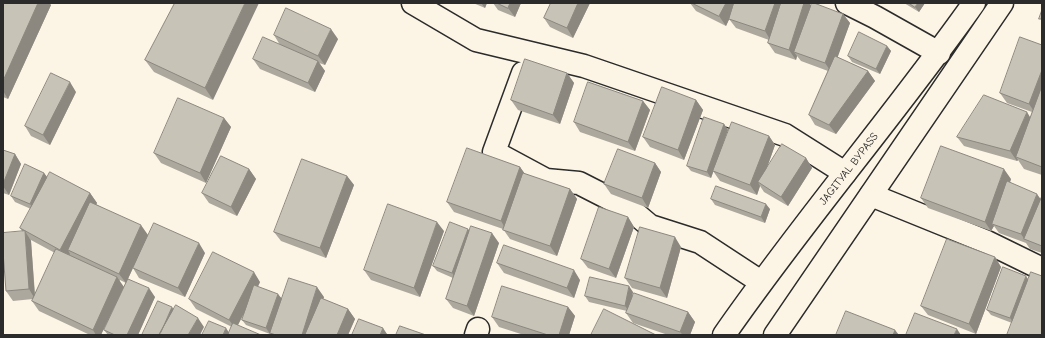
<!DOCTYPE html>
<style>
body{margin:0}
#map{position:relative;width:1045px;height:338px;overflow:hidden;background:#fcf5e5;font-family:"Comic Neue",sans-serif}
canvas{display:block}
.frame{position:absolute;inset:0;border:4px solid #2b2b2b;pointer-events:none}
</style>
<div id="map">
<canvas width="1045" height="338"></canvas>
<div class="frame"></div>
</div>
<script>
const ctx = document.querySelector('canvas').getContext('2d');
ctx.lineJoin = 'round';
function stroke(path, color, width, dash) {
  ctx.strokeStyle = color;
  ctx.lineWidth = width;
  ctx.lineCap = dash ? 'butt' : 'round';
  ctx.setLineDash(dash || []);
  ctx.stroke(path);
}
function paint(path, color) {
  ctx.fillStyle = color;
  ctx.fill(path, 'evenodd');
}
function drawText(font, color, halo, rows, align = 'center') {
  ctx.font = font + ' "Comic Neue",sans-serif';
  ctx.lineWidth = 3;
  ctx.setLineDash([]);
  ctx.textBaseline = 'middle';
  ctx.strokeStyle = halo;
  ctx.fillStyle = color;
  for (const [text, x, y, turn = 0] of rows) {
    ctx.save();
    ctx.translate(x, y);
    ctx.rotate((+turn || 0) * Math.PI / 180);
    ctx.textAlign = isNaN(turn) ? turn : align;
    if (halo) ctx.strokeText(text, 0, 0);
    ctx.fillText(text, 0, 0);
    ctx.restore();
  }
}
const minor = new Path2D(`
 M 413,3 L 476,40 L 584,66 L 785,135 L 845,173
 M 847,3 L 875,17 L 939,53
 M 523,73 L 494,152 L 546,180 L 579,183 L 630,209 L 650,226 L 700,242 L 761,282
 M 871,195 L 987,242 L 1042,269
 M 476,335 L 478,329`);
const primary = new Path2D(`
 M 724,335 C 803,221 894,116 974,3
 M 775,335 L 1002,3`);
const wall = new Path2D(`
 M 3,3 L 49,3 L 51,5 L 8,99 L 3,97 Z
 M 175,3 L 213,100 L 154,72 L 145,60 Z
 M 473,3 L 487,3 L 485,8 Z
 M 493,3 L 521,3 L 515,17 L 498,10 Z
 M 551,3 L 590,3 L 573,38 L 550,27 L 544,18 Z
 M 690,3 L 809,3 L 811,6 L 843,14 L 850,23 L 837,57 L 868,71 L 875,81 L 836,134 L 815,125 L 809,115 L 828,71 L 801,61 L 797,56 L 796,60 L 775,53 L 768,43 L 769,40 L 736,28 L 729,19 L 726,26 L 696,11 Z
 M 904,3 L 925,3 L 919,12 Z
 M 274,35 L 338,39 L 325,65 L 319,63 L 325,71 L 315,92 L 260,69 L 253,59 L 280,45 Z
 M 1042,45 L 1042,175 L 1024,169 L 1018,160 L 1017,161 L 964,146 L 957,137 L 1030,118 L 1032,112 L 1007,103 L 1000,93 Z
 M 887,46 L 891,51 L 880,74 L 852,62 L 848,56 Z
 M 567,73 L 574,83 L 560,124 L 518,110 L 511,100 Z
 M 76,92 L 50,145 L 31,136 L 25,126 Z
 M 696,100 L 703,110 L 684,160 L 650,147 L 643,137 Z
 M 643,101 L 650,110 L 635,151 L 580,132 L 574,122 Z
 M 224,118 L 231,127 L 206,183 L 161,163 L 154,153 Z
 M 724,124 L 728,130 L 711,178 L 691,171 L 687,166 Z
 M 769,136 L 775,145 L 767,168 L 806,158 L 812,168 L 788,206 L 764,192 L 760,186 L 757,195 L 720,181 L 713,171 Z
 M 3,150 L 15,154 L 21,164 L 9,195 L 3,193 Z
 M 655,163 L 661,172 L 648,208 L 611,194 L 604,184 Z
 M 520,167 L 525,174 L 570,189 L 577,199 L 557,256 L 510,239 L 503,229 L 454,212 L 447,202 Z
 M 249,169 L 256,179 L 237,216 L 209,203 L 202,193 Z
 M 44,173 L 47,178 L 90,193 L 97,203 L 96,204 L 148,235 L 137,260 L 205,253 L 185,297 L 139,278 L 133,268 L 128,279 L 155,297 L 138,335 L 108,335 L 104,330 L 126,283 L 120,280 L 101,335 L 90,335 L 39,311 L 32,301 L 33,299 L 13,301 L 6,291 L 22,231 L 20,228 L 31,209 L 15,202 L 11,196 ZM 31,240 L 55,253 L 35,294 L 31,241 Z
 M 347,176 L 354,185 L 326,258 L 281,241 L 274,232 Z
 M 1011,179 L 1010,183 L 1041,199 L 1042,196 L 1042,253 L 1030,249 L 1026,243 L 999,233 L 994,226 L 991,231 L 928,208 L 921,198 Z
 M 711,199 L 770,209 L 765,223 L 715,205 Z
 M 628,217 L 634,227 L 616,278 L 588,268 L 581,259 Z
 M 470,230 L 499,243 L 474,316 L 453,308 L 446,299 L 453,278 L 437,271 L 433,266 Z
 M 444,231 L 420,297 L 371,280 L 364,270 Z
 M 681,247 L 667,298 L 632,288 L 625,278 Z
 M 995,257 L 1001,267 L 976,334 L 928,315 L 921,306 Z
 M 497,263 L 580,280 L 574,298 L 504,273 Z
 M 1028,279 L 1012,323 L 991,315 L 987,310 Z
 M 260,282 L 258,287 L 282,298 L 324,297 L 323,299 L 348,309 L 355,319 L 348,335 L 271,335 L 270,334 L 246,325 L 242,320 L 244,313 L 229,333 L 232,327 L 196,309 L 189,299 Z
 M 633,292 L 632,296 L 688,312 L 695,322 L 690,335 L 668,335 L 633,323 L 626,313 L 627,311 L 589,302 L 585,296 Z
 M 568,307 L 575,316 L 569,335 L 524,335 L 499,327 L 492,317 Z`);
const shadedWall = new Path2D(`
 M 38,3 L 49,3 L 51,5 L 8,99 L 3,91 L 3,81 Z
 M 245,3 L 259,3 L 213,100 L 205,88 Z
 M 481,3 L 487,3 L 485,8 Z
 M 510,3 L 521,3 L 515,17 L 508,8 Z
 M 578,3 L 590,3 L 573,38 L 567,28 Z
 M 726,3 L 737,3 L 726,26 L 719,16 Z
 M 775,3 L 785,3 L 771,41 L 765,31 Z
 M 804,3 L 809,3 L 813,8 L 794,52 L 797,56 L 796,60 L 789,50 Z
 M 918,3 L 925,3 L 919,12 L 915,7 Z
 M 843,14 L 850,23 L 832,73 L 825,63 Z
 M 331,29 L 338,39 L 325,65 L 318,56 Z
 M 887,46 L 891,51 L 880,74 L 876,69 Z
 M 318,61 L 325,71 L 315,92 L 308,83 Z
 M 1042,70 L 1042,97 L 1036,114 L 1029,104 Z
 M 868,71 L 875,81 L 836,134 L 829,125 Z
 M 567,73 L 574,83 L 560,124 L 553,115 Z
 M 70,82 L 76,92 L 50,145 L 43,135 Z
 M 696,100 L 703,110 L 684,160 L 678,150 Z
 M 643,101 L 650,110 L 635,151 L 628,142 Z
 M 1027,112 L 1033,122 L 1016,157 L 1018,160 L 1017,161 L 1010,151 Z
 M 224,118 L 231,127 L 206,183 L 200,173 Z
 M 724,124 L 728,130 L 711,178 L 707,172 Z
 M 769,136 L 775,145 L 761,184 L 758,182 L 760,186 L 757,195 L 750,185 Z
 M 15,154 L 21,164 L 9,195 L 3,186 L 3,184 Z
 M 806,158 L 812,168 L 788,206 L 781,197 Z
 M 655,163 L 661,172 L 648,208 L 642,198 Z
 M 520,167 L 527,177 L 507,231 L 501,221 Z
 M 249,169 L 256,179 L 237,216 L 231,207 Z
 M 1004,169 L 1011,179 L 994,224 L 992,224 L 994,226 L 991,231 L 985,222 Z
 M 44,173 L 48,178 L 34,210 L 30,204 Z
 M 347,176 L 354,185 L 326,258 L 320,248 Z
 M 570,189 L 577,199 L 557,256 L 550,246 Z
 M 90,193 L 97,203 L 71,252 L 68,250 L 70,254 L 67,259 L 60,250 Z
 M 1037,194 L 1042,201 L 1025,240 L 1021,234 Z
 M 766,204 L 770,209 L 765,223 L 761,217 Z
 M 628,217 L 634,227 L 616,278 L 609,269 Z
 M 437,222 L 444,231 L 420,297 L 414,288 Z
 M 141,225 L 148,235 L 126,283 L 119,274 Z
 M 468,229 L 472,234 L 456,278 L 452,273 Z
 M 25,231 L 31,241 L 35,299 L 29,289 Z
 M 492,233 L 499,243 L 474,316 L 467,306 Z
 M 675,237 L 681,247 L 667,298 L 660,288 Z
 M 199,243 L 205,253 L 185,297 L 178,288 Z
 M 995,257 L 1001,267 L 976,334 L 969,324 Z
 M 574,270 L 580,280 L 574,298 L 567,288 Z
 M 254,272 L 260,282 L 236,329 L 229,320 Z
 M 1026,276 L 1030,282 L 1014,323 L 1010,318 Z
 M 117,277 L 124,287 L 101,335 L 96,335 L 93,330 Z
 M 629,286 L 633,292 L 629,311 L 625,306 Z
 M 317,287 L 324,297 L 311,335 L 302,335 Z
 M 149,288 L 155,297 L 138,335 L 127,335 Z
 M 278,294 L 282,299 L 270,334 L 266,328 Z
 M 172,307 L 176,313 L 159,335 Z
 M 568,307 L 575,316 L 569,335 L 559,335 Z
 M 348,309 L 355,319 L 348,335 L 337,335 Z
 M 688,312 L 695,322 L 690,335 L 683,335 L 680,332 Z
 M 198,318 L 204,327 L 200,335 L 188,335 Z
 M 226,328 L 230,334 L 229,335 L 223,335 Z
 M 383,328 L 387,334 L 386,335 L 380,335 Z
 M 957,329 L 961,335 L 954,335 Z
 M 895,330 L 899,335 L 893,335 Z`);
const building = new Path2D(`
 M 3,3 L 38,3 L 3,81 Z
 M 175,3 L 245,3 L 205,88 L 145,60 Z
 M 497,3 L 510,3 L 508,8 Z
 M 551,3 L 578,3 L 567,28 L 544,18 Z
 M 692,3 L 726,3 L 719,16 Z
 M 734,3 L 775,3 L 765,31 L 729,19 Z
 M 781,3 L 804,3 L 789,50 L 768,43 Z
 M 812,3 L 814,3 L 843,14 L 825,63 L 794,52 Z
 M 909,3 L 918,3 L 915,7 Z
 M 286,8 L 331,29 L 318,56 L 274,35 Z
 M 1042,10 L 1042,19 L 1039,19 Z
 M 859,32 L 887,46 L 876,69 L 848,56 Z
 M 263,37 L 318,61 L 308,83 L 253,59 Z
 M 1020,37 L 1042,45 L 1042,70 L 1029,104 L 1000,93 Z
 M 835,56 L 868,71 L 829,125 L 809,115 Z
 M 525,59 L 567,73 L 553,115 L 511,100 Z
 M 51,73 L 70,82 L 43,135 L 25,126 Z
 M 588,82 L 643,101 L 628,142 L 574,122 Z
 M 1042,86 L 1042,167 L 1016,157 Z
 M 662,87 L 696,100 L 678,150 L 643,137 Z
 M 984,95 L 1027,112 L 1010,151 L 957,137 Z
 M 178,98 L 224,118 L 200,173 L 154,153 Z
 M 704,117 L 724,124 L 707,172 L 687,166 Z
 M 732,122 L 769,136 L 750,185 L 713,171 Z
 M 782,144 L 806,158 L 781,197 L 758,182 Z
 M 941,146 L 1004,169 L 985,222 L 921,198 Z
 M 467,148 L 520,167 L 501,221 L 447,202 Z
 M 618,149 L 655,163 L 642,198 L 604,184 Z
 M 3,150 L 15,154 L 3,184 Z
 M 221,156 L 249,169 L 231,207 L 202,193 Z
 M 302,159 L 347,176 L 320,248 L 274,232 Z
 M 25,164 L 44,173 L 30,204 L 11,196 Z
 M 50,172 L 90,193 L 60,250 L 20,228 Z
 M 523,173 L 570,189 L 550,246 L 503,230 Z
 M 1007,181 L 1037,194 L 1021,234 L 992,224 Z
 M 716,186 L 766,204 L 761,217 L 711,199 Z
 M 1042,196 L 1042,246 L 1024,239 Z
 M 90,202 L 141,225 L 119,274 L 68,250 Z
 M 388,204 L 437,222 L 414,288 L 364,270 Z
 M 599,207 L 628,217 L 609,269 L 581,259 Z
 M 450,222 L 468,229 L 452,273 L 433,266 Z
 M 154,223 L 199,243 L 178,288 L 133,268 Z
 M 471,226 L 492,233 L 467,306 L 446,299 Z
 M 640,227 L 675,237 L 660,288 L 625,278 Z
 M 25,231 L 29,289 L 6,291 L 3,252 L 3,233 Z
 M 947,239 L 995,257 L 969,324 L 921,306 Z
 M 504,245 L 574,270 L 567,288 L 497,263 Z
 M 56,249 L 117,277 L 93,330 L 32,301 Z
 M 213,252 L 254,272 L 229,320 L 189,299 Z
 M 1003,267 L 1026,276 L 1010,318 L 987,310 Z
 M 1031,272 L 1042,276 L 1042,335 L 1007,335 Z
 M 590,277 L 629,286 L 625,306 L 585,296 Z
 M 289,278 L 317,287 L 302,335 L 276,335 L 270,333 Z
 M 128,279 L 149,288 L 127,335 L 115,335 L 104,330 Z
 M 254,285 L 278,294 L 266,328 L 242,320 Z
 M 502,286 L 568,307 L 559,335 L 548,335 L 492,317 Z
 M 634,293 L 688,312 L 680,332 L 626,313 Z
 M 321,298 L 348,309 L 337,335 L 305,335 Z
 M 158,301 L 172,307 L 161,332 L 159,335 L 142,335 Z
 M 176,305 L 198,318 L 188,335 L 159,335 Z
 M 604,309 L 656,335 L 591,335 Z
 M 846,311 L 895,330 L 893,335 L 836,335 Z
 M 915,313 L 957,329 L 954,335 L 906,335 Z
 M 359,319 L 383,328 L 380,335 L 352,335 Z
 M 209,321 L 226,328 L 223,335 L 202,335 Z
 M 233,323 L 261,335 L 228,335 Z
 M 400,326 L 426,335 L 396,335 Z`);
const streetNames = [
 ["JAGITYAL BYPASS",849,169,-52]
];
stroke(minor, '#2b2b2b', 25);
stroke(primary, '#2b2b2b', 25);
stroke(minor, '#fcf5e5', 22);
stroke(primary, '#fcf5e5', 22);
paint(wall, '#aca89d');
paint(shadedWall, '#8c8880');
paint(building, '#c8c3b7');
stroke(building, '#8c8880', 1);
drawText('11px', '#2b2b2b', '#fcf5e5', streetNames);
</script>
